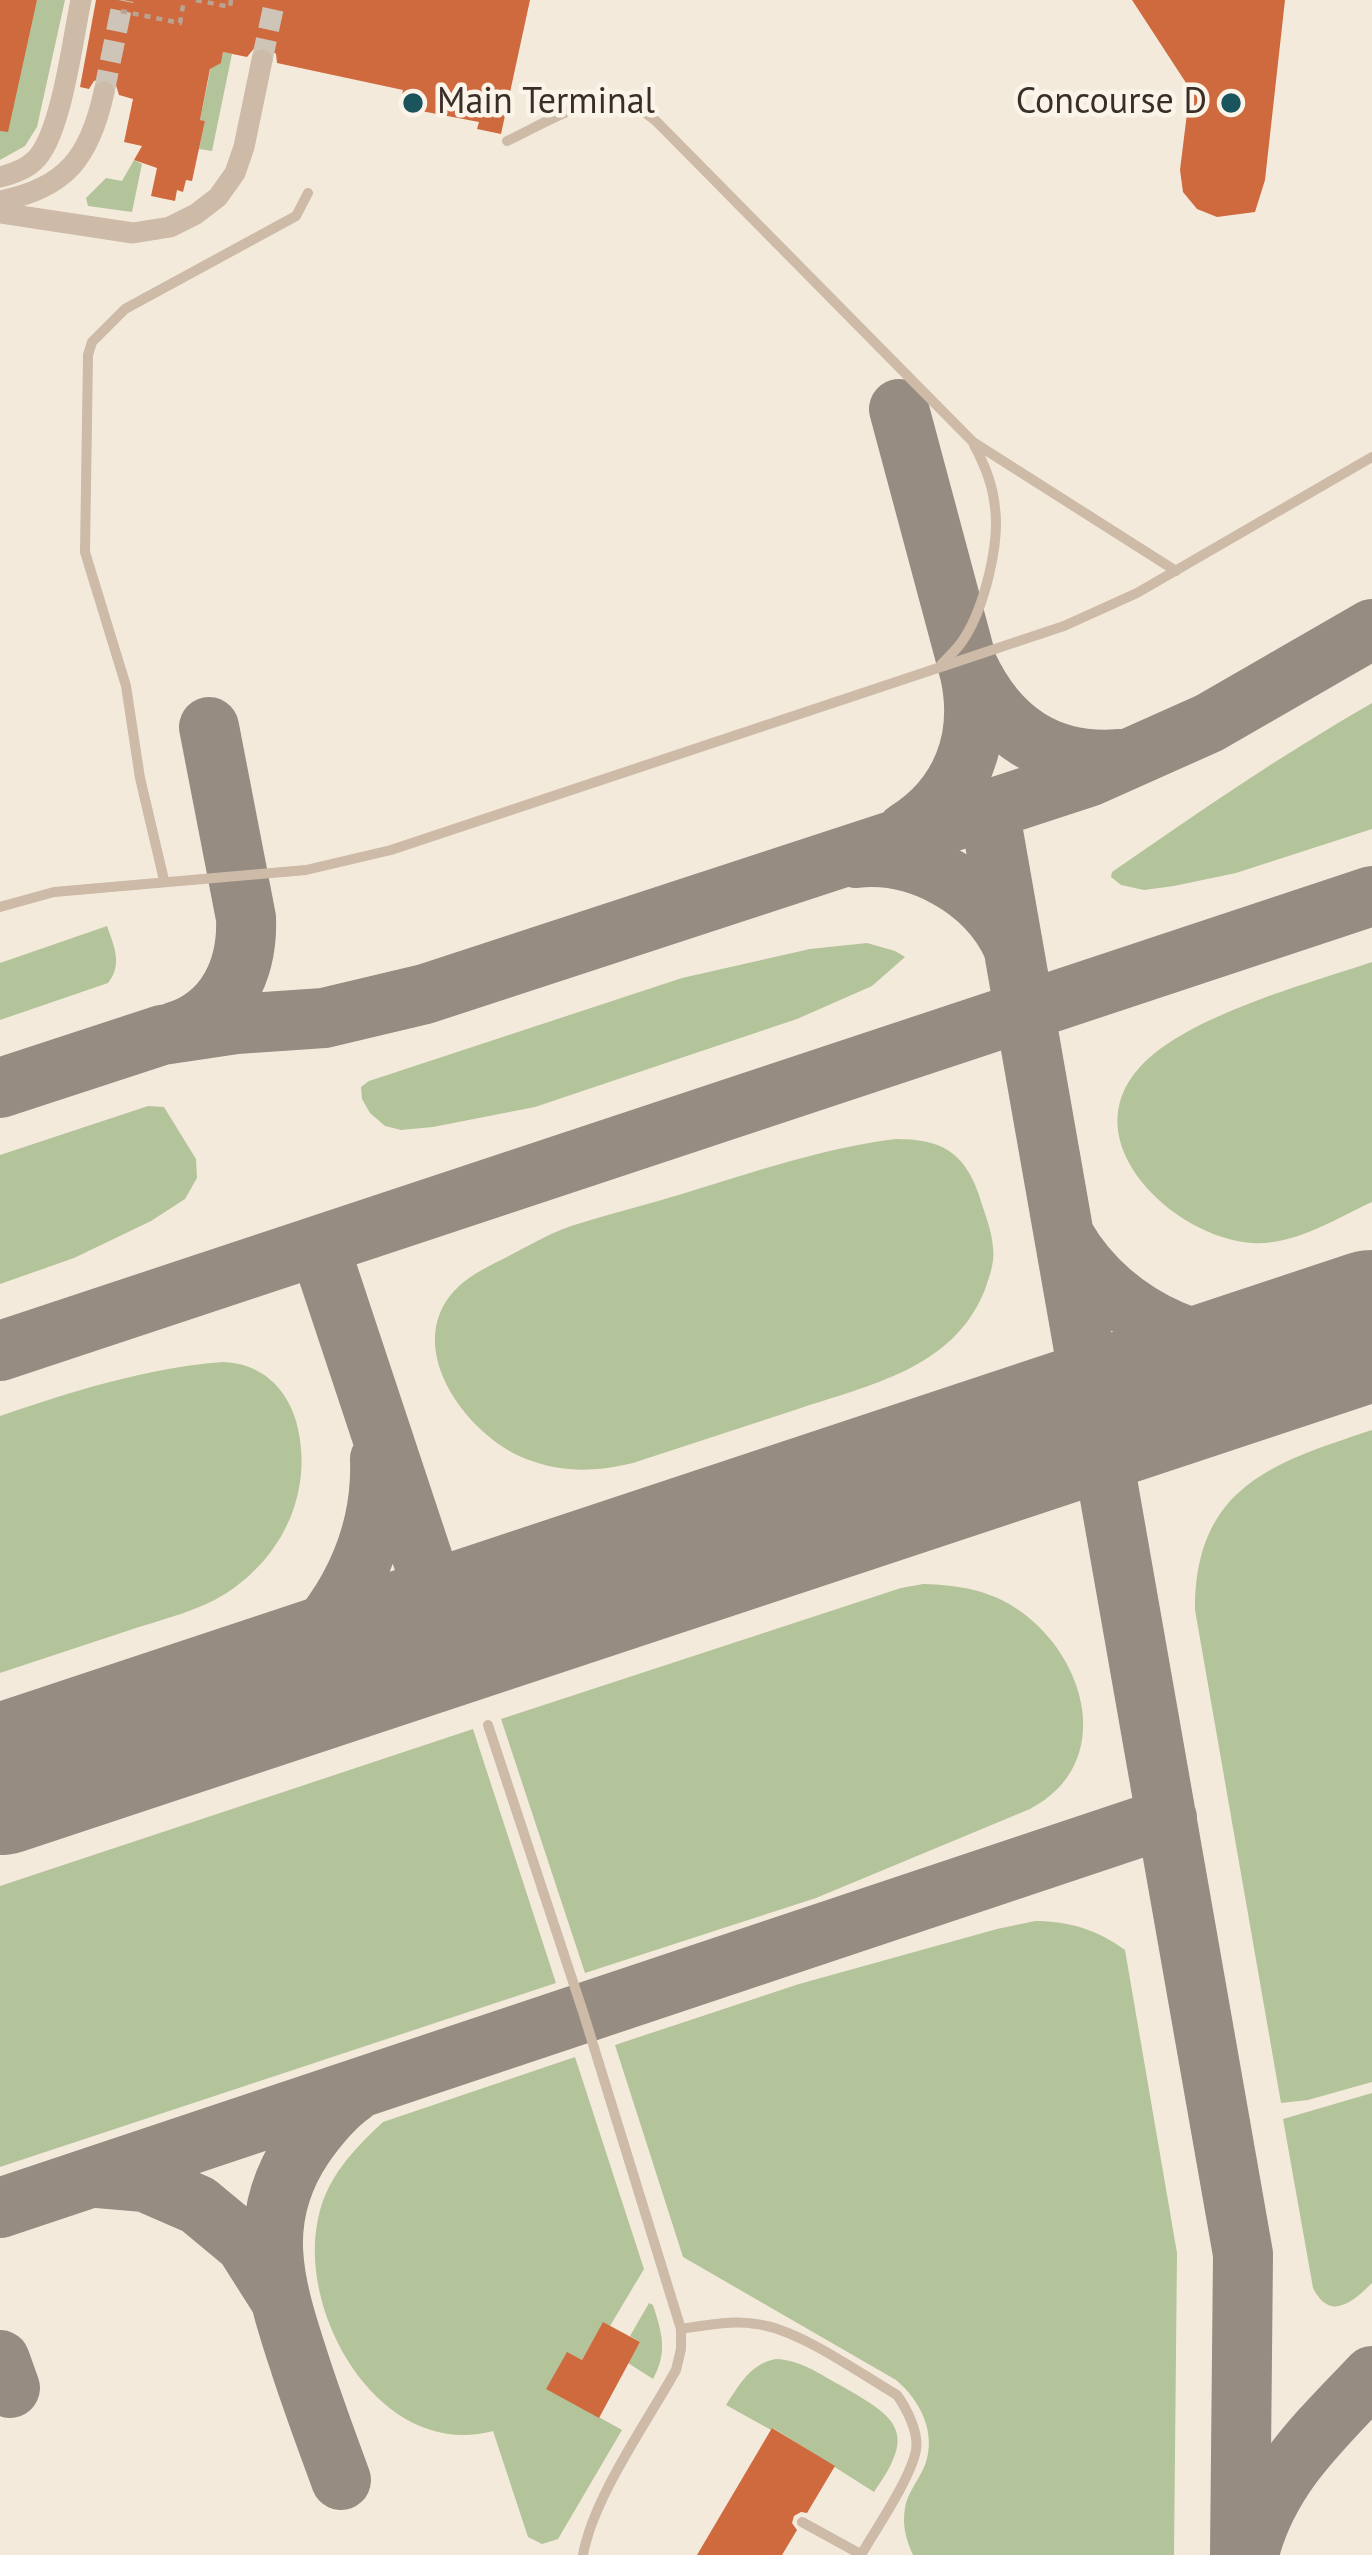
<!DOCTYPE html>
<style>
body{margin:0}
canvas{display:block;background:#f4eadc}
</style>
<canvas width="1372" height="2555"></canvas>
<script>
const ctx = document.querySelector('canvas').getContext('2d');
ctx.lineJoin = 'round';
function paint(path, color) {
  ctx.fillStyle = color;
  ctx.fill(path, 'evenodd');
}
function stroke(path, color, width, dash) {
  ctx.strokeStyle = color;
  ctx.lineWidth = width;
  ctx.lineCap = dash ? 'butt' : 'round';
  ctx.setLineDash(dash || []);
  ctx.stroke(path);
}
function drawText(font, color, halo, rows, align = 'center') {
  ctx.font = font + ' "PT Sans",sans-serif';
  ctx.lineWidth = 9;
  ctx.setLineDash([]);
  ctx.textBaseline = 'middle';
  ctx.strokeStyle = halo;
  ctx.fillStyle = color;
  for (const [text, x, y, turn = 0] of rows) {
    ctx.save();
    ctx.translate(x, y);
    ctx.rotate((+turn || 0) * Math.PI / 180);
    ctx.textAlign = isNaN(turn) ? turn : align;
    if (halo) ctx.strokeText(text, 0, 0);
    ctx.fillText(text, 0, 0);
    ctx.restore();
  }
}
const green = new Path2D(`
 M 37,0 L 65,0 L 37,127 L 25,146 L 0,160 L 0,109 Z
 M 223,52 L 232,54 L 212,151 L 199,149 L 205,121 L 200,120 L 212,62 L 215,66 L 221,62 Z
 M 134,160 L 142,164 L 132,212 L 88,206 L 86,198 L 106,178 L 122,181 Z
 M 1372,703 L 1372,829 L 1236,873 L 1174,886 L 1144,890 L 1121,885 L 1111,877 L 1112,872 C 1197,813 1283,754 1372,703 Z
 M 107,926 C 114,946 123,965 108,983 L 0,1020 L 0,963 Z
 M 867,943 L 895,951 L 905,957 L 872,986 L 797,1019 L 535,1107 L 433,1127 L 401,1130 L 385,1126 L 370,1113 L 362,1099 L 361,1087 L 369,1081 L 682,978 L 810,949 Z
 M 1372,962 L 1372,1202 C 1335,1219 1293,1246 1252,1243 C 1175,1238 1071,1142 1140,1067 C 1186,1016 1307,984 1372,962 Z
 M 148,1106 L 164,1107 L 196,1159 L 197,1178 L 185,1199 L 151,1221 L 74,1258 L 0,1284 L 0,1155 Z
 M 896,1139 C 940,1139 964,1151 979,1195 C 984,1212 992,1230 993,1248 C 995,1263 989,1278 984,1292 C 952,1369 869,1385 798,1409 C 743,1427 688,1445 633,1463 C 595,1472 563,1473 526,1459 C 465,1435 398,1343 459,1286 C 472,1274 489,1266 505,1258 C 526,1247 548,1234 571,1226 C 608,1214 647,1205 685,1193 C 754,1172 823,1148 896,1139 Z
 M 223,1362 C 259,1363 286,1386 296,1421 C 315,1489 284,1557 225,1594 C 199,1610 168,1618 139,1627 C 93,1642 46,1658 0,1673 L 0,1416 C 74,1391 145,1368 223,1362 Z
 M 1372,1430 L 1372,2082 L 1308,2100 L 1281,2103 L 1195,1610 C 1195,1487 1272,1463 1372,1430 Z
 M 923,1584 C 958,1585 991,1590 1020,1611 C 1087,1658 1116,1764 1030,1809 L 816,1898 L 585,1973 L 501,1719 L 901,1588 Z
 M 473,1729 L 556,1983 L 0,2167 L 0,1886 Z
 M 1035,1921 C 1069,1921 1098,1930 1125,1950 L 1177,2253 L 1174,2555 L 913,2555 C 906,2540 902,2525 905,2508 C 907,2493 919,2480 925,2465 C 937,2433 920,2400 896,2380 L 683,2257 L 615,2045 L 799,1984 L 997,1929 Z
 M 575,2057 L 644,2269 L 610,2326 L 603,2323 L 582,2360 L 567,2353 L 547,2388 L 622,2430 L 558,2539 L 542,2544 L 528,2537 L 493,2431 C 382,2461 297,2316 318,2219 C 326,2178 353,2150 383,2122 Z
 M 1372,2093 L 1372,2283 C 1353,2302 1330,2322 1313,2288 L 1283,2119 Z
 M 649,2303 L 653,2305 C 662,2333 668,2352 653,2379 L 628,2363 L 640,2342 L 630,2336 Z
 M 776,2359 C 800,2360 818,2373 838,2384 C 896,2417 919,2430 874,2492 L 773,2428 L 771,2430 L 726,2405 C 740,2384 750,2364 776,2359 Z`);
const taxiway = new Path2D(`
 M 899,409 L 970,674 C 984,738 962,797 906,832
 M 968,666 C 998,730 1048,765 1120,759
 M 989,809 L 1243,2254 L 1240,2555
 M 856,858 C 918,851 987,889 1013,947
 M 174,1032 C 226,1017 248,969 246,918 L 209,727
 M 0,1088 L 162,1035 L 236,1024 L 324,1018 L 425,994 L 1088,777 L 1209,723 L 1372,629
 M 1065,1237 C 1113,1321 1219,1366 1313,1345 C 1334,1340 1353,1326 1372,1317
 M 319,1246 L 447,1632
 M 0,1351 L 1372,896
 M 227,1705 C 244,1690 264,1681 282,1667 C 345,1617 383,1540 380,1459
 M 98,2178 L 145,2182 L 198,2205 L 245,2244 L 278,2296
 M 0,2208 L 1167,1818
 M 0,2360 L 10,2388
 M 341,2480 C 326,2439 311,2399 298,2358 C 273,2282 255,2219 303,2147 C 317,2127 333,2107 353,2093
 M 1250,2550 C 1270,2476 1321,2430 1372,2376`);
const runway = new Path2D(`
 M 0,1780 L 1372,1325`);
const building = new Path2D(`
 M 0,0 L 37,0 L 8,132 L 0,131 Z
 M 96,0 L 530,0 L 501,134 L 477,129 L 479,122 L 400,107 L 403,90 L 277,63 L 276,54 L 266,46 L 256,46 L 247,57 L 223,52 L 221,63 L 210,69 L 200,120 L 205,121 L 192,181 L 186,180 L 183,192 L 177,190 L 175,201 L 151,196 L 157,168 L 134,160 L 142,146 L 124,142 L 133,99 L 119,95 L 115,82 L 107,77 L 94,81 L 89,89 L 80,87 Z
 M 1132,0 L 1285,0 L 1265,180 L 1255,212 L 1217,217 L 1197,209 L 1183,192 L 1180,170 L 1190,89 Z
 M 603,2322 L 640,2342 L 599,2418 L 546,2389 L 567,2352 L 582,2360 Z
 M 772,2428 L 835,2466 L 807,2513 L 801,2512 L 794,2516 L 792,2523 L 797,2530 L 782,2555 L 697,2555 Z`);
const streetTunnel = new Path2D(`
 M 262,60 L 275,0
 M 104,92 L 123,0`);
const path = new Path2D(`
 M 196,0 L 230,7 L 231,0
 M 121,11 L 180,23 L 184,0`);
const lane = new Path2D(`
 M 507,141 C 538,127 590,93 624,102 C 637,105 647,114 657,122 L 973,442 L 1176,571
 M 940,666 C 948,657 959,648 965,637 C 984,607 1000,544 995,508 C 993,485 985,465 974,445
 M 164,880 L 140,778 L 126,686 L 85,552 L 88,355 L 92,342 L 125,309 L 296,216 L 308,193
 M 0,907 L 54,892 L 306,870 L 391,850 L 1064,626 L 1137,593 L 1372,457
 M 488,1725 L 584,2015 L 681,2329 L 681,2349 L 676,2370 C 647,2422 593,2498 583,2555
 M 681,2329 C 706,2325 732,2320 756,2324 C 799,2329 859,2373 897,2395 C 907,2409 919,2433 916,2450 C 911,2478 876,2529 861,2555
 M 802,2522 L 862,2555`);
const street = new Path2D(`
 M 0,177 C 12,174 25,170 34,161 C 61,138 73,37 81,0
 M 0,201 C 67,188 90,156 104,92
 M 0,213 L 133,233 L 170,227 L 196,214 L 218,197 L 235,173 L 244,147 L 262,60`);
const markers = [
 [413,103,12,"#1a555e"],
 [1231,103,12,"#1a555e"]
];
const poiNames = [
 ["Main Terminal",437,103],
 ["Concourse D",1207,103,"right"]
];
paint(green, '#b4c49a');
stroke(taxiway, '#968c82', 60);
stroke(runway, '#968c82', 150);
paint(building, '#cf6a3f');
stroke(streetTunnel, '#cfc4b8', 21, [21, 10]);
stroke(path, '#b9a491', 4.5, [6, 6]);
stroke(lane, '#cdbaa7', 10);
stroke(street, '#cdbaa7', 21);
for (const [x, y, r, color] of markers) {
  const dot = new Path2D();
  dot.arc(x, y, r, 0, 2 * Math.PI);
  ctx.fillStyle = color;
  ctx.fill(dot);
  stroke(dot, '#fbf4e9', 4.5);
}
drawText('36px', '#392e28', '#fbf4e9', poiNames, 'left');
</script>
